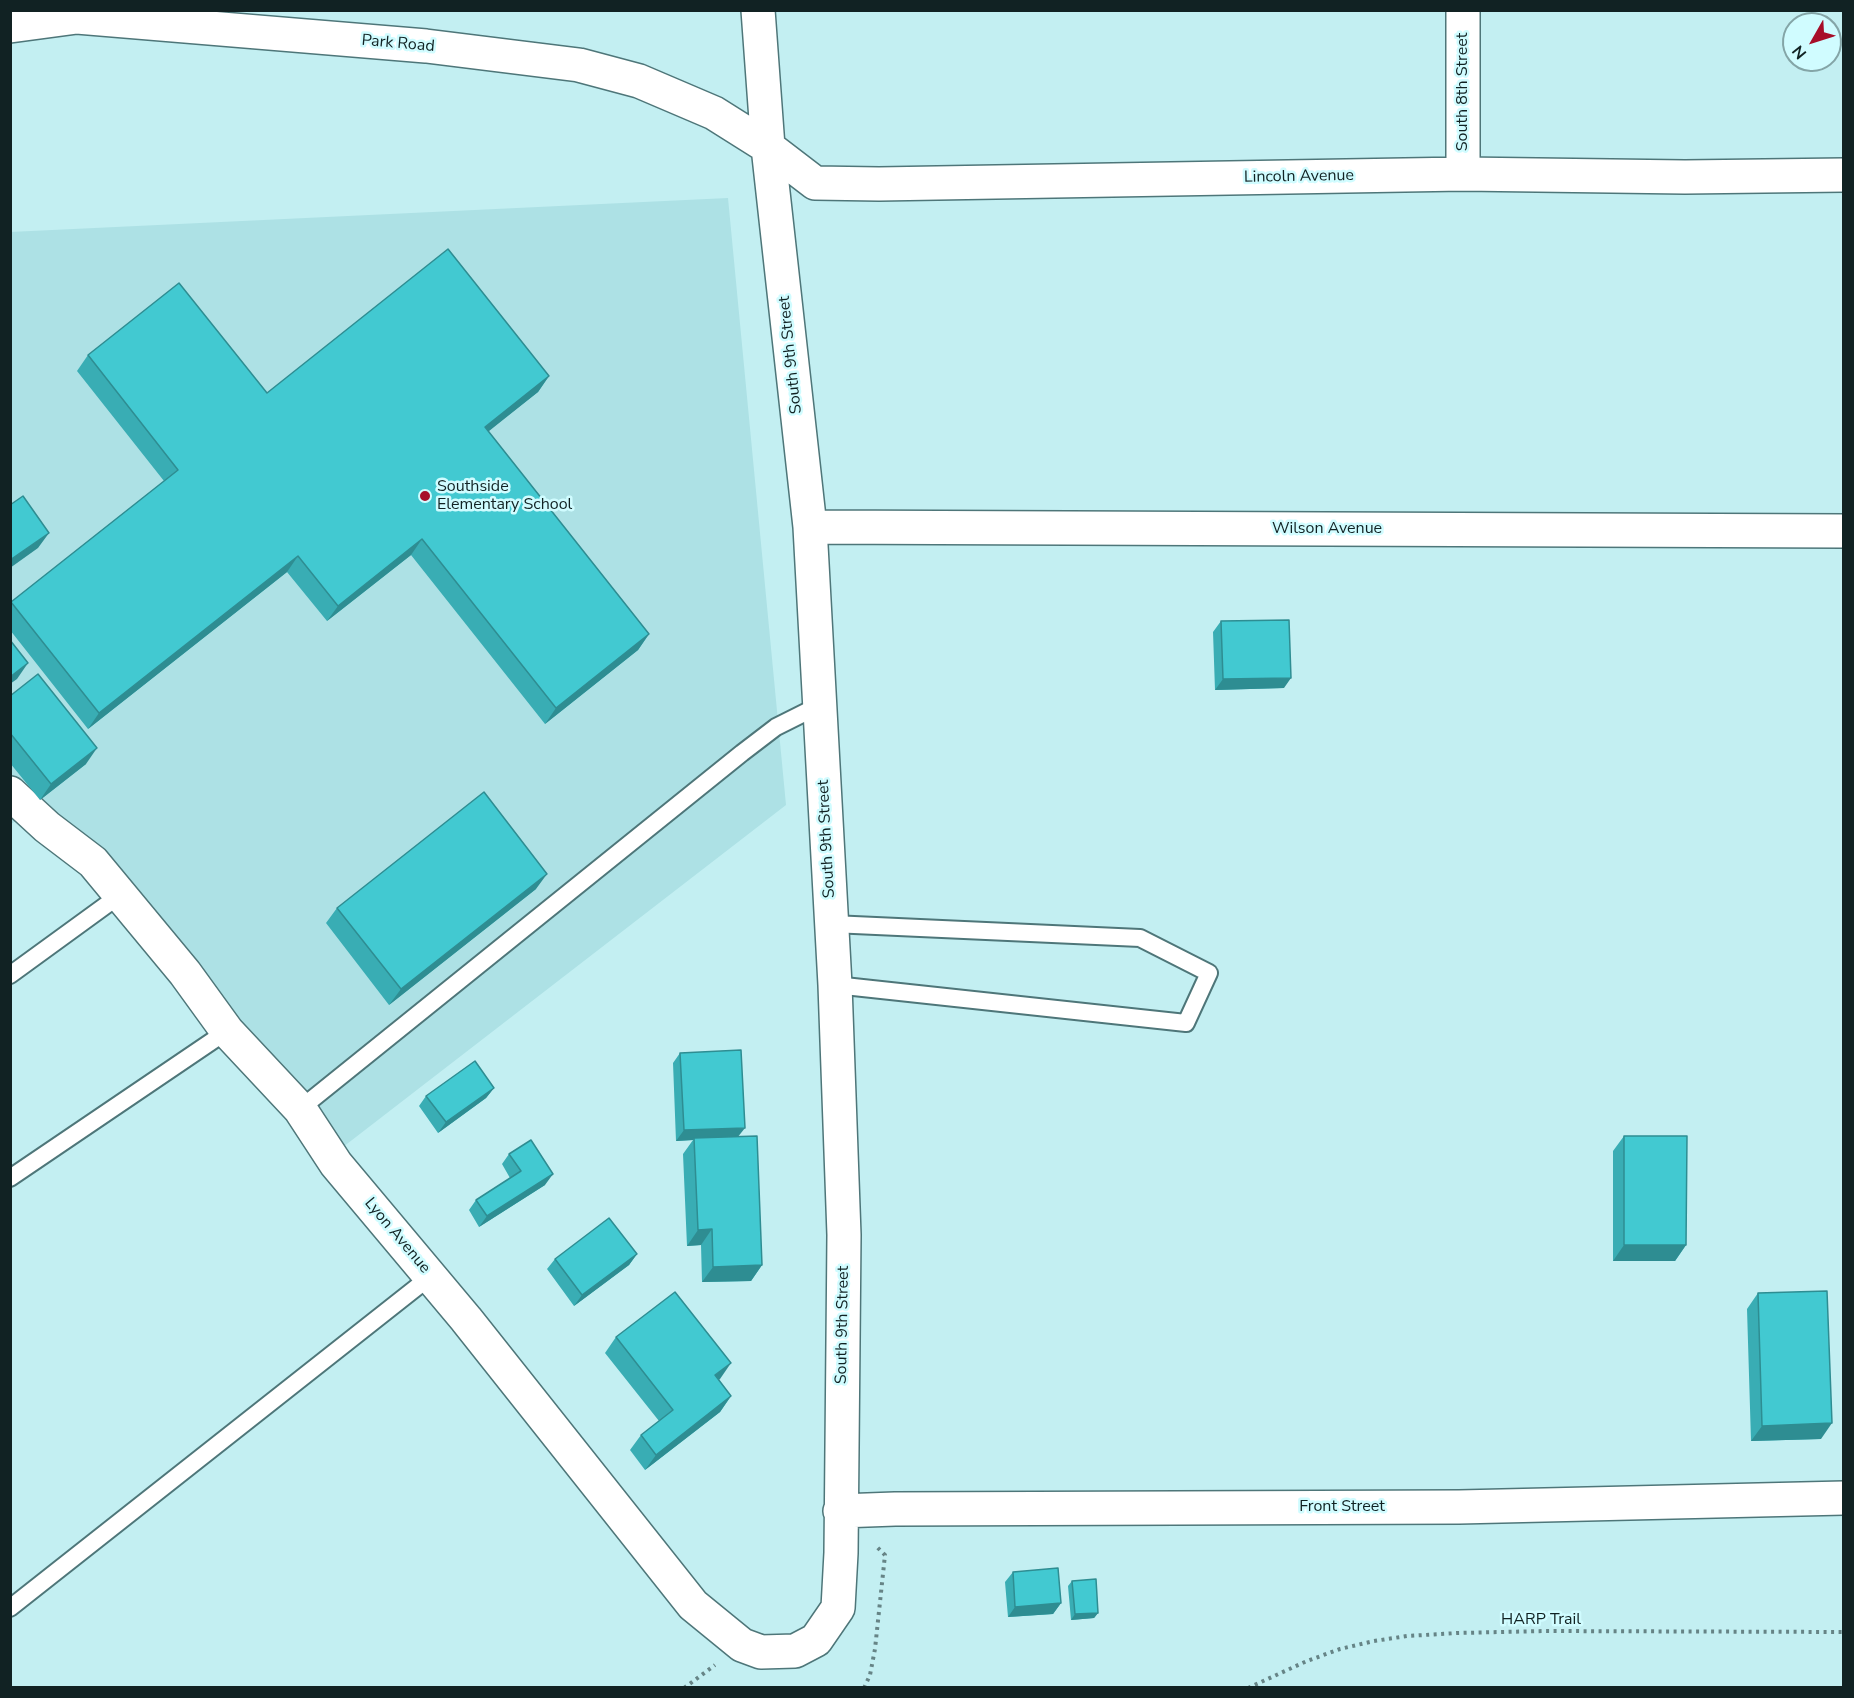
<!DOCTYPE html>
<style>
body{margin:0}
#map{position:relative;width:1854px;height:1698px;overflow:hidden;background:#c3eff2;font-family:"Nunito Sans",sans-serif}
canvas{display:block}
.frame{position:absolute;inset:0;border:12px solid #112223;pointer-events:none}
.north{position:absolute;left:1782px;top:12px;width:60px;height:60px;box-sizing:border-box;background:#d0fcff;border:2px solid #84a5a7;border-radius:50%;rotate:231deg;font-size:16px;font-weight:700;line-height:24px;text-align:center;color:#112223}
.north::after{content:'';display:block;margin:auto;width:21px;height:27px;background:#a70e29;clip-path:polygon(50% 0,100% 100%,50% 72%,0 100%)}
</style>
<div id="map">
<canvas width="1854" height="1698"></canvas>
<div class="frame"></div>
<div class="north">N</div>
</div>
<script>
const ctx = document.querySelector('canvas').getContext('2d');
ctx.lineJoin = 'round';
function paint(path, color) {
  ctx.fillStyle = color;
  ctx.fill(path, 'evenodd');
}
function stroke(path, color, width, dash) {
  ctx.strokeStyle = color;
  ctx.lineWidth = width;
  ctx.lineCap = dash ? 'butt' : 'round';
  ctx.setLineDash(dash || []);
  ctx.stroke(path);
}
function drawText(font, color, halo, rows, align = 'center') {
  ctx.font = font + ' "Nunito Sans",sans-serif';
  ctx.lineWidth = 5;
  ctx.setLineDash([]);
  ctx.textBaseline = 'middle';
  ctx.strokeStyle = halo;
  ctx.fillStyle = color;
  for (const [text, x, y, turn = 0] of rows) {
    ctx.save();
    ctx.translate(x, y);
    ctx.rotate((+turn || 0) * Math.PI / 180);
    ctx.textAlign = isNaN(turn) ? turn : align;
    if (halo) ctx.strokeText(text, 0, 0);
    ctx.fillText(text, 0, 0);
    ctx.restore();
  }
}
const built = new Path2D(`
 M 728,198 L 786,805 L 343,1147 L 42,806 L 11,824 L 10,232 Z`);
const path = new Path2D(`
 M 684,1688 L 715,1665
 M 864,1688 L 870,1675 L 875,1649 L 885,1555 L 875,1545
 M 1248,1688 L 1307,1661 L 1340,1649 L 1374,1641 L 1407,1636 L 1458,1633 L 1544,1631 L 1844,1632`);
const lane = new Path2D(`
 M 832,924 L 1140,938 L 1209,973 L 1186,1023 L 835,985
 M 10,975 L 120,895
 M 300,1109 L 742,753 L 776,727 L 820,705
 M 10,1178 L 227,1031
 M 10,1608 L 431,1276`);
const street = new Path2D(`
 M 10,26 L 77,17 L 426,46 L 579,65 L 639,81 L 714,113 L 768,147 L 815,183 L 879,184 L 1463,174 L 1685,177 L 1844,175
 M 1463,174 L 1463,10
 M 810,527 L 1844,531
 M 10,793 L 47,827 L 93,862 L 185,973 L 227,1031 L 300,1109 L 336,1164 L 466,1319 L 693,1605 L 742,1645 L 761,1652 L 795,1651 L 816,1640 L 838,1608 L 841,1553 L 844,1235 L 835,985 L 810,527 L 768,147 L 758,10
 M 840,1511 L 895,1509 L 1459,1507 L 1844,1498`);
const wall = new Path2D(`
 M 88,355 L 267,393 L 549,376 L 538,392 L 488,431 L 649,634 L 638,650 L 545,724 L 411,555 L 327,621 L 287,572 L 88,729 L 10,630 L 10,603 L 11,602 L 164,481 L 77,371 Z
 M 1221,621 L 1284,688 L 1215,690 L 1213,632 Z
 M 10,696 L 86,764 L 40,800 L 10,763 Z
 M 536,889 L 389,1005 L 326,923 L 337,908 Z
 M 680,1053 L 738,1136 L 762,1265 L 751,1281 L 702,1282 L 701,1245 L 687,1246 L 683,1154 L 693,1140 L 676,1141 L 673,1063 Z
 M 494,1088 L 486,1098 L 438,1133 L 419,1106 L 426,1096 Z
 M 1624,1136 L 1686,1245 L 1675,1261 L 1613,1261 L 1613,1151 Z
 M 509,1154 L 545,1185 L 479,1227 L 469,1210 L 476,1200 L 510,1178 L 502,1164 Z
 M 637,1254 L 629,1265 L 574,1306 L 547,1269 L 555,1259 Z
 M 1758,1293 L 1821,1439 L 1751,1441 L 1747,1309 Z
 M 616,1337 L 719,1380 L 731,1396 L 720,1412 L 645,1470 L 630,1450 L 641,1435 L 659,1421 L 605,1353 Z
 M 1013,1572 L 1061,1603 L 1053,1614 L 1008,1617 L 1005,1582 Z
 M 1072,1581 L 1098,1613 L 1094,1618 L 1071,1620 L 1068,1586 Z`);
const shadedWall = new Path2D(`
 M 549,376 L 538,392 L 474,443 L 485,427 Z
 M 49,533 L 38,548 L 10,568 L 10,560 Z
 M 422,539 L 411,555 L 327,621 L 338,606 Z
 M 298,556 L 287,572 L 88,729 L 99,713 Z
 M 649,634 L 638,650 L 545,724 L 556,708 Z
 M 28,663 L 17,679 L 10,684 L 10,677 Z
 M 1291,678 L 1284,688 L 1215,690 L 1223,679 Z
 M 97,748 L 86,764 L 40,800 L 51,784 Z
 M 547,874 L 536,889 L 389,1005 L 401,989 Z
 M 494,1088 L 486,1098 L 438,1133 L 446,1122 Z
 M 745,1128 L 737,1138 L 694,1138 L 693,1140 L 676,1141 L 684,1130 Z
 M 553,1174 L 545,1185 L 479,1227 L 487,1216 Z
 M 712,1229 L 701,1245 L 687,1246 L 698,1230 Z
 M 1624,1245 L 1686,1245 L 1675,1261 L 1613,1261 Z
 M 637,1254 L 629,1265 L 574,1306 L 582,1295 Z
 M 762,1265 L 751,1281 L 702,1282 L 713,1267 Z
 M 731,1363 L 720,1379 L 704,1391 L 715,1375 Z
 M 731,1396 L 720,1412 L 645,1470 L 656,1455 Z
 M 1832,1423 L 1821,1439 L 1751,1441 L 1762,1426 Z
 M 1061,1603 L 1053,1614 L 1008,1617 L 1015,1607 Z
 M 1098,1613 L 1094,1618 L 1071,1620 L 1075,1614 Z`);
const building = new Path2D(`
 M 448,249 L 549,376 L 485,427 L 649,634 L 556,708 L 422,539 L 338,606 L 298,556 L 99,713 L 11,602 L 178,470 L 88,355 L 179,283 L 267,393 Z
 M 23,496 L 49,533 L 10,560 L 10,505 Z
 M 1289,620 L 1291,678 L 1223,679 L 1221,621 Z
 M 10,640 L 28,663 L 10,677 Z
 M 38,674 L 97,748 L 51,784 L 10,733 L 10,696 Z
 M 484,792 L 547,874 L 401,989 L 337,908 Z
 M 741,1050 L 745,1128 L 684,1130 L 680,1053 Z
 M 475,1061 L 494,1088 L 446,1122 L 426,1096 Z
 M 757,1136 L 762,1265 L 713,1267 L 712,1229 L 698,1230 L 694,1138 Z
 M 1624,1136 L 1687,1136 L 1686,1245 L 1624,1245 Z
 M 531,1140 L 553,1174 L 487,1216 L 476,1200 L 521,1171 L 509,1154 Z
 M 609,1218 L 637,1254 L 582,1295 L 555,1259 Z
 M 1827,1291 L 1832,1423 L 1762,1426 L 1758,1293 Z
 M 675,1292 L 731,1363 L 715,1375 L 731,1396 L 656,1455 L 641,1435 L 673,1410 L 616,1337 Z
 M 1058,1568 L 1061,1603 L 1015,1607 L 1013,1572 Z
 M 1096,1579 L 1098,1613 L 1075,1614 L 1072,1581 Z`);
const markers = [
 [425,496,6,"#a70e29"]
];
const streetNames = [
 ["Park Road",398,44,5],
 ["South 8th Street",1463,92,-90],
 ["Lincoln Avenue",1299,177,-1],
 ["South 9th Street",791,355,-96],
 ["Wilson Avenue",1327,529],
 ["South 9th Street",827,839,-93],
 ["Lyon Avenue",397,1236,50],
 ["South 9th Street",843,1325,-89],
 ["Front Street",1342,1507],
 ["HARP Trail",1541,1620]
];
const poiNames = [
 ["Southside",437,487],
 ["Elementary School",437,505]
];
paint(built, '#ade1e5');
stroke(lane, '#4e7679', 20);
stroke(street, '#4e7679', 36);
stroke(path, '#668486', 4, [3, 4.5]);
stroke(lane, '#fff', 16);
stroke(street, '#fff', 33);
paint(wall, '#39adb4');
paint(shadedWall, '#2e8d92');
paint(building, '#42c9d1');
stroke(building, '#2e8d92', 1.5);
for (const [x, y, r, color] of markers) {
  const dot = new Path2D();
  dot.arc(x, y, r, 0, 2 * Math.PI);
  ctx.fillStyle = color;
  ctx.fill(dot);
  stroke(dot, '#d0fcff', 2);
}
drawText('16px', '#112223', '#d0fcff', streetNames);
drawText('16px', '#112223', '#d0fcff', poiNames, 'left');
</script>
